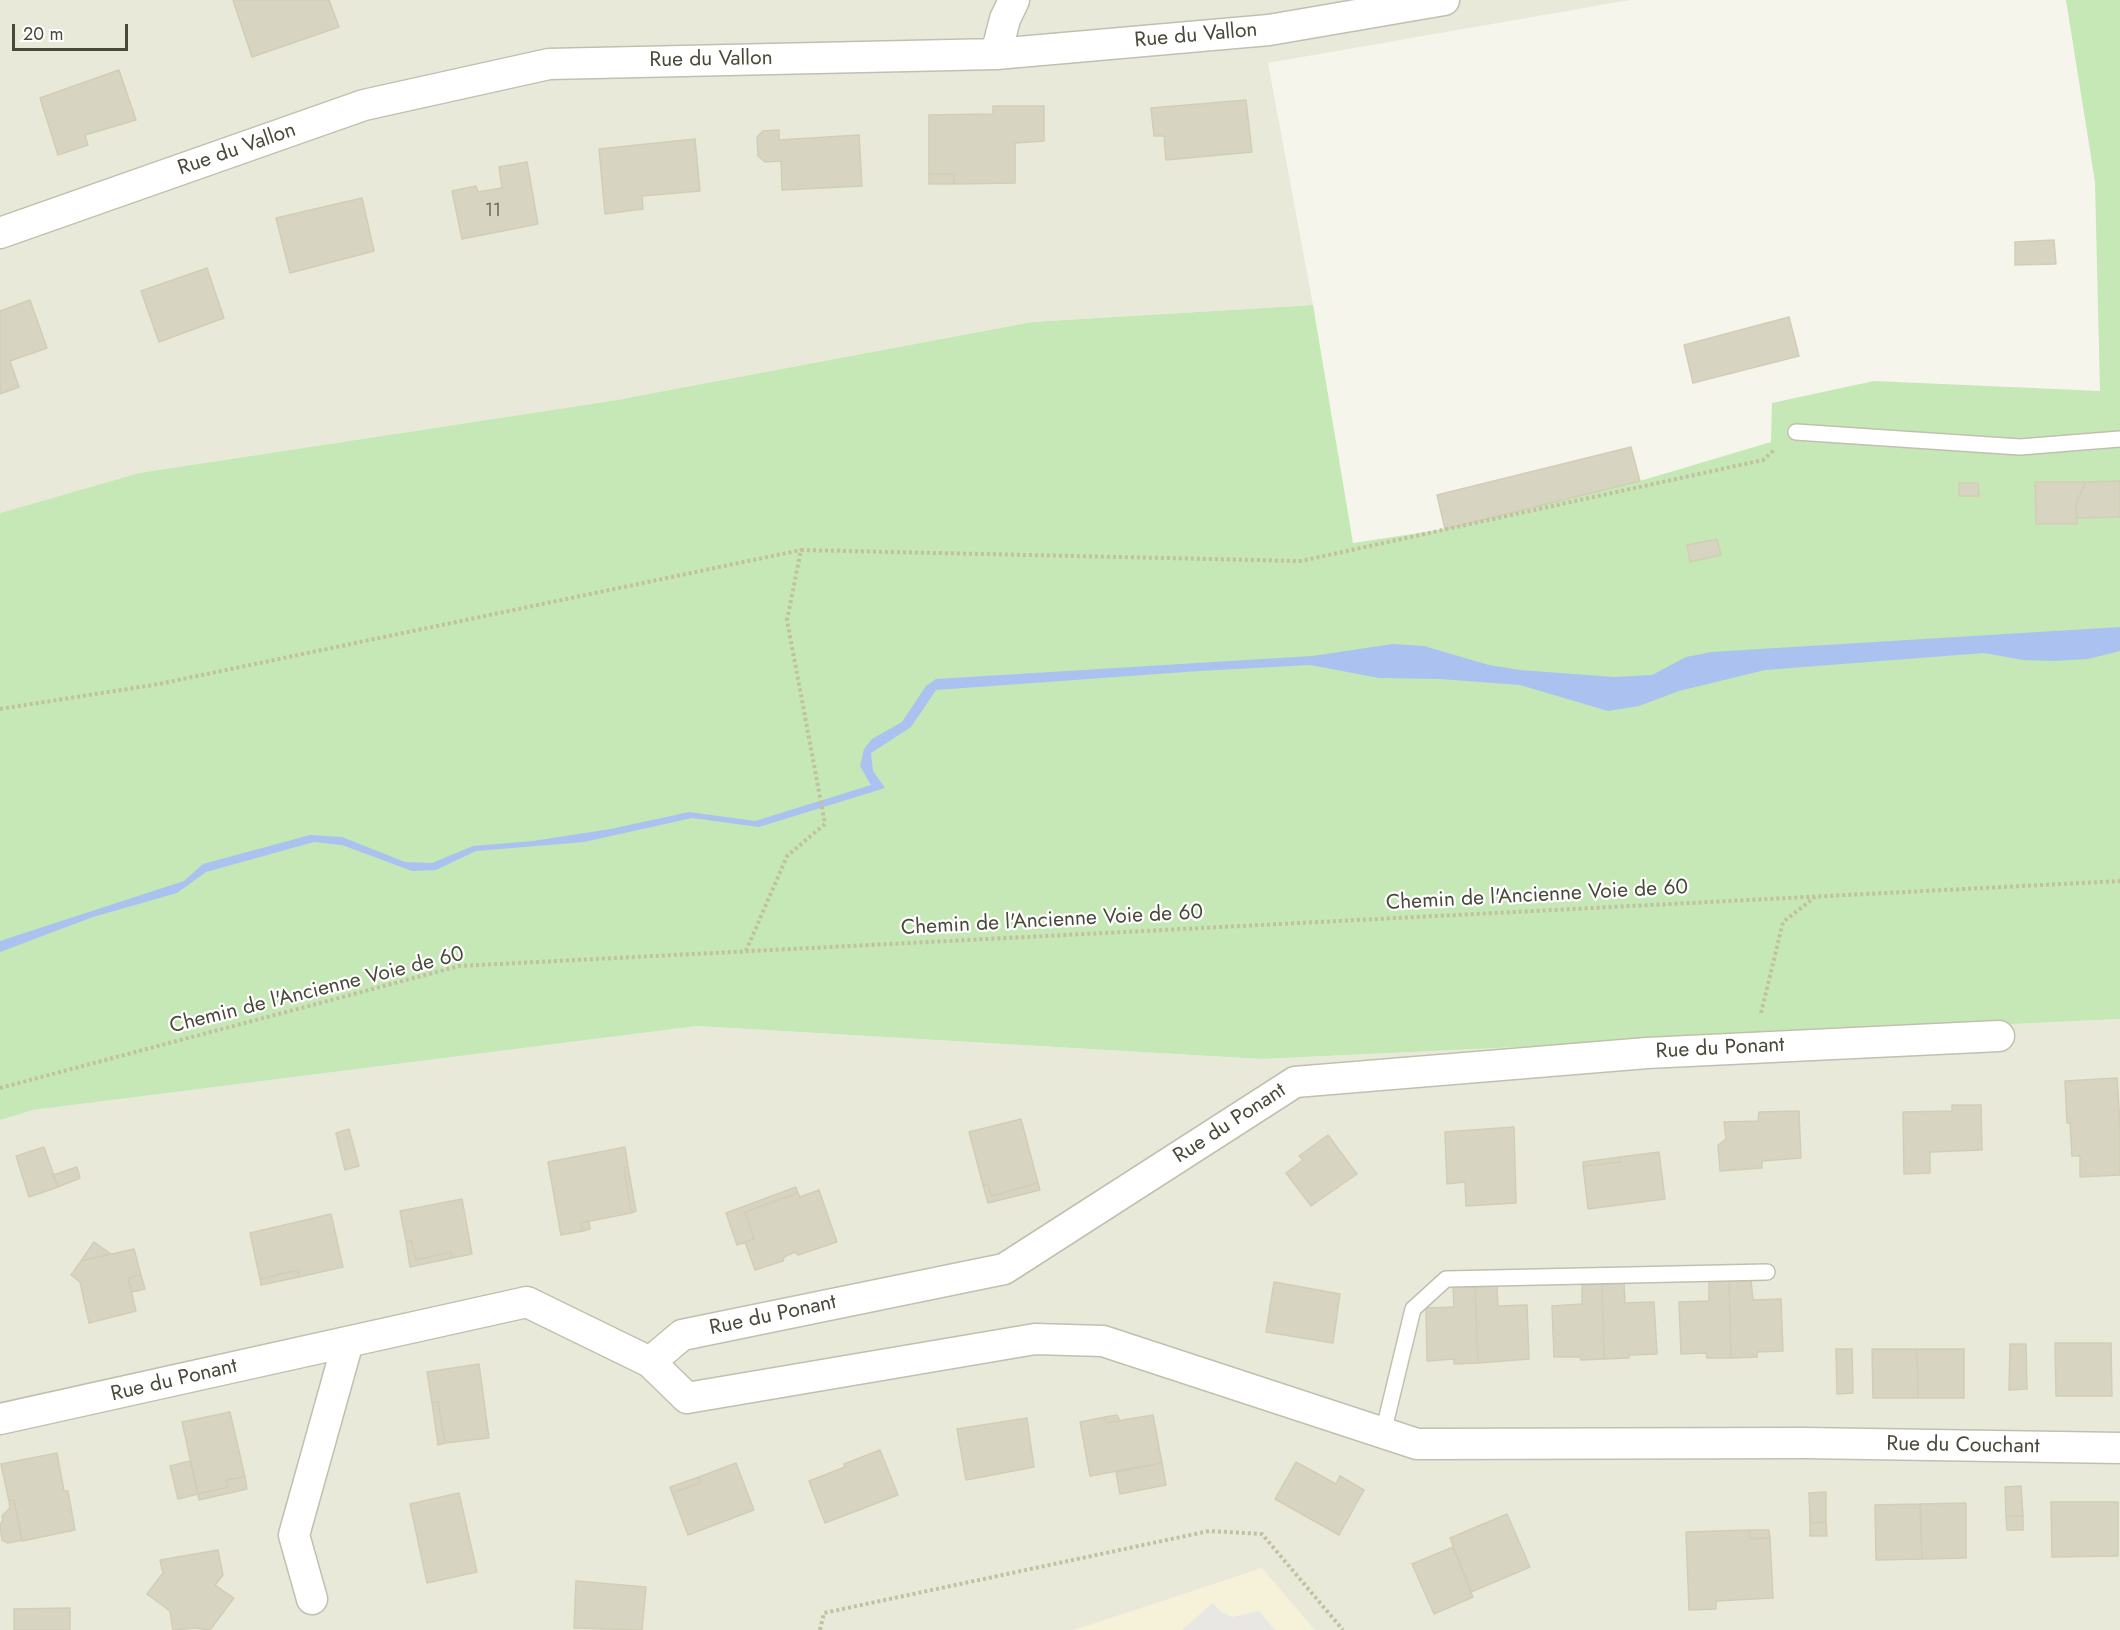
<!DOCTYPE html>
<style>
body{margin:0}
#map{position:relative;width:2120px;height:1630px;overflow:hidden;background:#f6f5ec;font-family:Jost,sans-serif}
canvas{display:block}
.scale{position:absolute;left:12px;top:24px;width:116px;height:27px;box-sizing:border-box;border:3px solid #4a4839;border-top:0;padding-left:8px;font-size:18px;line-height:21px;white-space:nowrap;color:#4a4839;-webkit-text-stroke:4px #fff;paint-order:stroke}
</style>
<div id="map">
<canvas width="2120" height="1630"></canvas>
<div class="scale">20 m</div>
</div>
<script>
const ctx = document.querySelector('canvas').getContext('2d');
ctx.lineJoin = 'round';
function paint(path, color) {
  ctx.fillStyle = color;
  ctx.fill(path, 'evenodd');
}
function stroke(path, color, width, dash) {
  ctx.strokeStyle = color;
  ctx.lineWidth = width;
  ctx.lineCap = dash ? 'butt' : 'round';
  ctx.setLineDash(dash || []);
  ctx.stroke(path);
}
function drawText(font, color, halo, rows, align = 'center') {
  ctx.font = font + ' Jost,sans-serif';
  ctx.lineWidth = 4.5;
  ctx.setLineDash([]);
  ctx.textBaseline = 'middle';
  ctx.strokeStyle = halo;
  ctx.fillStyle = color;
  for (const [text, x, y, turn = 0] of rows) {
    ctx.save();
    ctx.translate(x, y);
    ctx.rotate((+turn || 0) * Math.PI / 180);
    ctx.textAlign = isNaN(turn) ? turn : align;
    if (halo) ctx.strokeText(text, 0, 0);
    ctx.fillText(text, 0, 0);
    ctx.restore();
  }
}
const residential = new Path2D(`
 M 0,0 L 1630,0 L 1268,63 L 1313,305 L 1032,322 L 611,401 L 139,473 L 0,513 Z
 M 2120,1019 L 2120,1630 L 0,1630 L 0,1120 L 32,1110 L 697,1026 L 1261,1059 Z`);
const commercial = new Path2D(`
 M 1262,1568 L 1315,1630 L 1074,1630 Z`);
const green = new Path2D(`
 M 2066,0 L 2120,0 L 2120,1019 L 1261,1059 L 697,1026 L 33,1110 L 0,1120 L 0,513 L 139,473 L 611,401 L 1032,322 L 1313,305 L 1353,543 L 1445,529 L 1640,481 L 1771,442 L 1772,403 L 1874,381 L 2100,391 L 2095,182 Z`);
const parking = new Path2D(`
 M 1213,1603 L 1221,1612 L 1232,1617 L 1259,1611 L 1275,1630 L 1182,1630 Z`);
const water = new Path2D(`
 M 2120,627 L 2120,651 L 2088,659 L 2052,661 L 2023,660 L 1984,653 L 1765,670 L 1679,691 L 1639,706 L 1608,711 L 1520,685 L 1440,679 L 1379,678 L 1310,665 L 1199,671 L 936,690 L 911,727 L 871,753 L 873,771 L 885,788 L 759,827 L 692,818 L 584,842 L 476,851 L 436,870 L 412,871 L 342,845 L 314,842 L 206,872 L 177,893 L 93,917 L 0,952 L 0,941 L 184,881 L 203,864 L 310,835 L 342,837 L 405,862 L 432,863 L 473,846 L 533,841 L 611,829 L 689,812 L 755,821 L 871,785 L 860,766 L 864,749 L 872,739 L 902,722 L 926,686 L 936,679 L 1312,656 L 1393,644 L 1424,646 L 1489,665 L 1520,670 L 1614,677 L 1652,675 L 1686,657 L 1711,652 Z`);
const building = new Path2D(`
 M 233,0 L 329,0 L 339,27 L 252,57 Z
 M 119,70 L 136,120 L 85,135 L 88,145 L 58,155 L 40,98 Z
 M 1246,100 L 1252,152 L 1166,160 L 1164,136 L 1154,136 L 1151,108 Z
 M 993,106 L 1044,106 L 1044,141 L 1015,143 L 1015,183 L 954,184 L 954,174 L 929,174 L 929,115 L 993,114 Z
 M 779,130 L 779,140 L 859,135 L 862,186 L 782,190 L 781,161 L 765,162 L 758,156 L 757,137 L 763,131 Z
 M 695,139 L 700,191 L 642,196 L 643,209 L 605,214 L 599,149 Z
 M 527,162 L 538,224 L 462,239 L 452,191 L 476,186 L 478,192 L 502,188 L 499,167 Z
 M 929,174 L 954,174 L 954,184 L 929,184 Z
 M 362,198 L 374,251 L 290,273 L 276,218 Z
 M 2054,240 L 2056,264 L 2015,265 L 2015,242 Z
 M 207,268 L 224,318 L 159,342 L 141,291 Z
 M 30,300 L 47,348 L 10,361 L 19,387 L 0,394 L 0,311 Z
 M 1789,317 L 1799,356 L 1693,383 L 1684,345 Z
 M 1631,447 L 1640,481 L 1445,529 L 1437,495 Z
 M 2120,481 L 2120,517 L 2077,518 L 2076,503 L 2086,482 Z
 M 2035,482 L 2086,482 L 2076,503 L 2077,524 L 2036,524 Z
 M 1959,483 L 1978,483 L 1979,496 L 1959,496 Z
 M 1717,539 L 1721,555 L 1690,562 L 1687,545 Z
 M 2117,1078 L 2120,1124 L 2120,1175 L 2080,1177 L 2080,1156 L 2072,1156 L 2070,1123 L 2067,1123 L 2065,1081 Z
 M 1952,1105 L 1981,1105 L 1982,1150 L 1930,1152 L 1930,1173 L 1904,1174 L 1903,1112 L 1952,1111 Z
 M 1799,1111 L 1801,1158 L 1762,1161 L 1762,1168 L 1720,1171 L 1718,1145 L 1726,1139 L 1724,1122 L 1758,1121 L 1759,1112 Z
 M 1021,1119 L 1038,1183 L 991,1196 L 988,1184 L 983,1185 L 969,1132 Z
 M 1514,1127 L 1516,1203 L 1466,1206 L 1465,1182 L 1447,1184 L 1445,1132 Z
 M 349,1129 L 359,1166 L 345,1170 L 336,1133 Z
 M 1328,1135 L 1357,1174 L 1311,1206 L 1286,1173 L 1303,1160 L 1299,1156 Z
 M 44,1147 L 58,1187 L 29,1197 L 16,1156 Z
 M 625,1147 L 628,1167 L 624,1168 L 631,1213 L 580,1223 L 583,1231 L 561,1235 L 548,1162 Z
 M 1659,1152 L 1665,1199 L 1588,1209 L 1583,1166 L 1620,1162 L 1620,1157 Z
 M 1620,1157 L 1620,1162 L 1583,1166 L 1583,1162 Z
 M 77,1167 L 80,1178 L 58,1187 L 53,1175 Z
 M 628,1167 L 636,1211 L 631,1213 L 624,1168 Z
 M 1038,1183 L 1040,1190 L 988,1203 L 983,1185 L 988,1184 L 991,1196 Z
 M 796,1187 L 798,1193 L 745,1212 L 754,1239 L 737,1245 L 726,1213 Z
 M 819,1190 L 837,1242 L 798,1255 L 795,1252 L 784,1257 L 783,1261 L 755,1270 L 745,1242 L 754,1239 L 745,1212 L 798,1193 L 800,1197 Z
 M 462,1199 L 472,1254 L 452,1258 L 451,1252 L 416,1260 L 411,1240 L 406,1241 L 400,1211 Z
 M 331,1214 L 343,1267 L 299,1277 L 298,1270 L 260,1279 L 250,1233 Z
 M 589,1221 L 590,1229 L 583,1231 L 580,1223 Z
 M 411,1240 L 416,1260 L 451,1252 L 452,1258 L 410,1267 L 406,1241 Z
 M 94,1242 L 111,1254 L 81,1261 Z
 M 134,1249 L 141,1275 L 128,1278 L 136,1311 L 89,1323 L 80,1282 L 71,1275 L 81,1261 Z
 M 298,1270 L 299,1277 L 261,1285 L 260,1279 Z
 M 141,1275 L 145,1289 L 132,1292 L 128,1278 Z
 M 1729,1280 L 1751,1280 L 1753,1300 L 1781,1299 L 1783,1351 L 1757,1352 L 1757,1357 L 1731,1358 Z
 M 1729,1280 L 1731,1358 L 1707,1358 L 1706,1353 L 1681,1354 L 1679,1302 L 1709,1301 L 1709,1281 Z
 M 1274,1282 L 1340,1294 L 1333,1343 L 1266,1332 Z
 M 1624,1283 L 1625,1303 L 1654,1302 L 1657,1354 L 1629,1355 L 1629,1358 L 1604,1359 L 1602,1284 Z
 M 1602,1284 L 1604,1359 L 1581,1360 L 1580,1357 L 1554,1357 L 1552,1306 L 1582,1304 L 1582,1285 Z
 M 1497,1286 L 1498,1306 L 1527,1305 L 1529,1359 L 1478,1363 L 1475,1287 Z
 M 1453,1287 L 1475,1287 L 1478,1363 L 1454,1364 L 1454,1359 L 1427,1361 L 1426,1308 L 1454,1307 Z
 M 2055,1343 L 2111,1343 L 2112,1396 L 2056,1396 Z
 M 2010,1344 L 2026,1344 L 2027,1389 L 2009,1390 Z
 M 1836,1349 L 1852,1349 L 1853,1393 L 1837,1394 Z
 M 1872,1349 L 1917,1349 L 1918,1398 L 1873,1398 Z
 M 1917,1349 L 1964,1349 L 1964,1398 L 1918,1398 Z
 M 479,1364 L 489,1438 L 445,1443 L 438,1402 L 432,1403 L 427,1372 Z
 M 438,1402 L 445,1443 L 438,1445 L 432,1403 Z
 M 230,1412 L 245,1477 L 226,1480 L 228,1487 L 198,1494 L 182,1422 Z
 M 1117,1415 L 1120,1421 L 1106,1423 L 1105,1417 Z
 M 1153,1415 L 1162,1463 L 1090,1476 L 1080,1422 L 1105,1417 L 1106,1423 Z
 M 1027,1418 L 1034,1467 L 966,1480 L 957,1429 Z
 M 880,1450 L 898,1495 L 825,1523 L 809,1481 L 845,1467 L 844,1464 Z
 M 57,1453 L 64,1491 L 68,1491 L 75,1530 L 22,1541 L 14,1500 L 9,1501 L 1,1464 Z
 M 190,1461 L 198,1494 L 178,1499 L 170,1466 Z
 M 1296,1462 L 1336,1484 L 1340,1476 L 1364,1490 L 1339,1535 L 1275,1499 Z
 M 736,1463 L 754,1510 L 688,1535 L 672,1493 L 700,1483 L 699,1477 Z
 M 1162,1463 L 1166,1485 L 1120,1494 L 1116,1472 Z
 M 245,1477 L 247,1489 L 199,1500 L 198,1494 L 228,1487 L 226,1480 Z
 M 699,1477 L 700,1483 L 672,1493 L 670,1487 Z
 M 2021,1486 L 2023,1516 L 2006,1516 L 2005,1487 Z
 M 1826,1492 L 1826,1522 L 1810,1523 L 1809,1493 Z
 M 459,1493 L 477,1572 L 427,1583 L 410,1504 Z
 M 14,1500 L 22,1540 L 8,1543 L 2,1540 L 0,1525 L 3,1520 L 2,1516 L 10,1508 L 9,1501 Z
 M 2051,1502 L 2118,1502 L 2118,1556 L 2052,1557 Z
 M 1966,1503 L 1966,1558 L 1922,1559 L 1920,1504 Z
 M 1920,1504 L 1922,1559 L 1876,1560 L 1875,1505 Z
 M 1507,1514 L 1530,1567 L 1471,1592 L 1450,1538 Z
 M 2006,1516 L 2023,1516 L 2023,1530 L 2007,1530 Z
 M 1826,1522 L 1827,1536 L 1810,1536 L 1810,1523 Z
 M 1749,1530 L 1750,1539 L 1770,1538 L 1773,1598 L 1716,1601 L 1716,1609 L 1689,1610 L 1686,1532 Z
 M 1749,1530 L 1769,1530 L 1770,1538 L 1750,1539 Z
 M 1453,1547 L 1473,1597 L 1434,1614 L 1412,1564 Z
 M 218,1550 L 223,1575 L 215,1585 L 234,1598 L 210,1630 L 195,1628 L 173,1630 L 170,1611 L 147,1594 L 163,1573 L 160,1560 Z
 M 576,1581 L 646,1587 L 642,1630 L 574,1628 Z
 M 70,1608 L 70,1630 L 14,1630 L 14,1609 Z`);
const path = new Path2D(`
 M 0,709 L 159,684 L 801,550
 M 746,951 L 787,856 L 825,824 L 787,620 L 801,550 L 1301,561 L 1763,460 L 1774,450
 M 1761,1013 L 1783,922 L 1815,897
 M 0,1088 L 459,966 L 2120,881
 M 820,1630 L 824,1613 L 1209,1531 L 1262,1534 L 1343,1630`);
const lane = new Path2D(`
 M 1796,432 L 2020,447 L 2120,439
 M 1383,1433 L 1413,1309 L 1446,1279 L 1767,1272`);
const street = new Path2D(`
 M 996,54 L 1005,19 L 1014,0
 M 0,233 L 364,105 L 549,64 L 996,54 L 1269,30 L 1444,0
 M 650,1362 L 682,1335 L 1004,1269 L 1295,1082 L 1647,1053 L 1999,1036
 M 0,1419 L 527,1302 L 650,1362 L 687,1398 L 1035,1339 L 1103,1341 L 1417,1444 L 1805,1443 L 2120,1448
 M 312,1599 L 294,1535 L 348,1342`);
const numberNames = [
 ["11",493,212]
];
const streetNames = [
 ["Rue du Vallon",1196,36,-5],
 ["Rue du Vallon",711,60,-1],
 ["Rue du Vallon",237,150,-19],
 ["Chemin de l'Ancienne Voie de 60",1537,896,-3],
 ["Chemin de l'Ancienne Voie de 60",1052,921,-3],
 ["Chemin de l'Ancienne Voie de 60",317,991,-14],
 ["Rue du Ponant",1720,1049,-3],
 ["Rue du Ponant",1230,1124,-33],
 ["Rue du Ponant",773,1316,-12],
 ["Rue du Ponant",174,1381,-13],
 ["Rue du Couchant",1963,1446,1]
];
paint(residential, '#e9e9da');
paint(commercial, '#f6f1d9');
paint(green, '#c5e8b6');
paint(parking, '#e8e7e3');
paint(water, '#abc1f0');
paint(building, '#d7d4c1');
stroke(building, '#d2ceb5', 1.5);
stroke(lane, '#c1c0ae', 18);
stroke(street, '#c1c0ae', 33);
stroke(path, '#c3c0a0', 4, [3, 3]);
stroke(lane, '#fff', 15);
stroke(street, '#fff', 30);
drawText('18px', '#6d6b5b', null, numberNames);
drawText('21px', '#4a4839', '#fff', streetNames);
</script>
